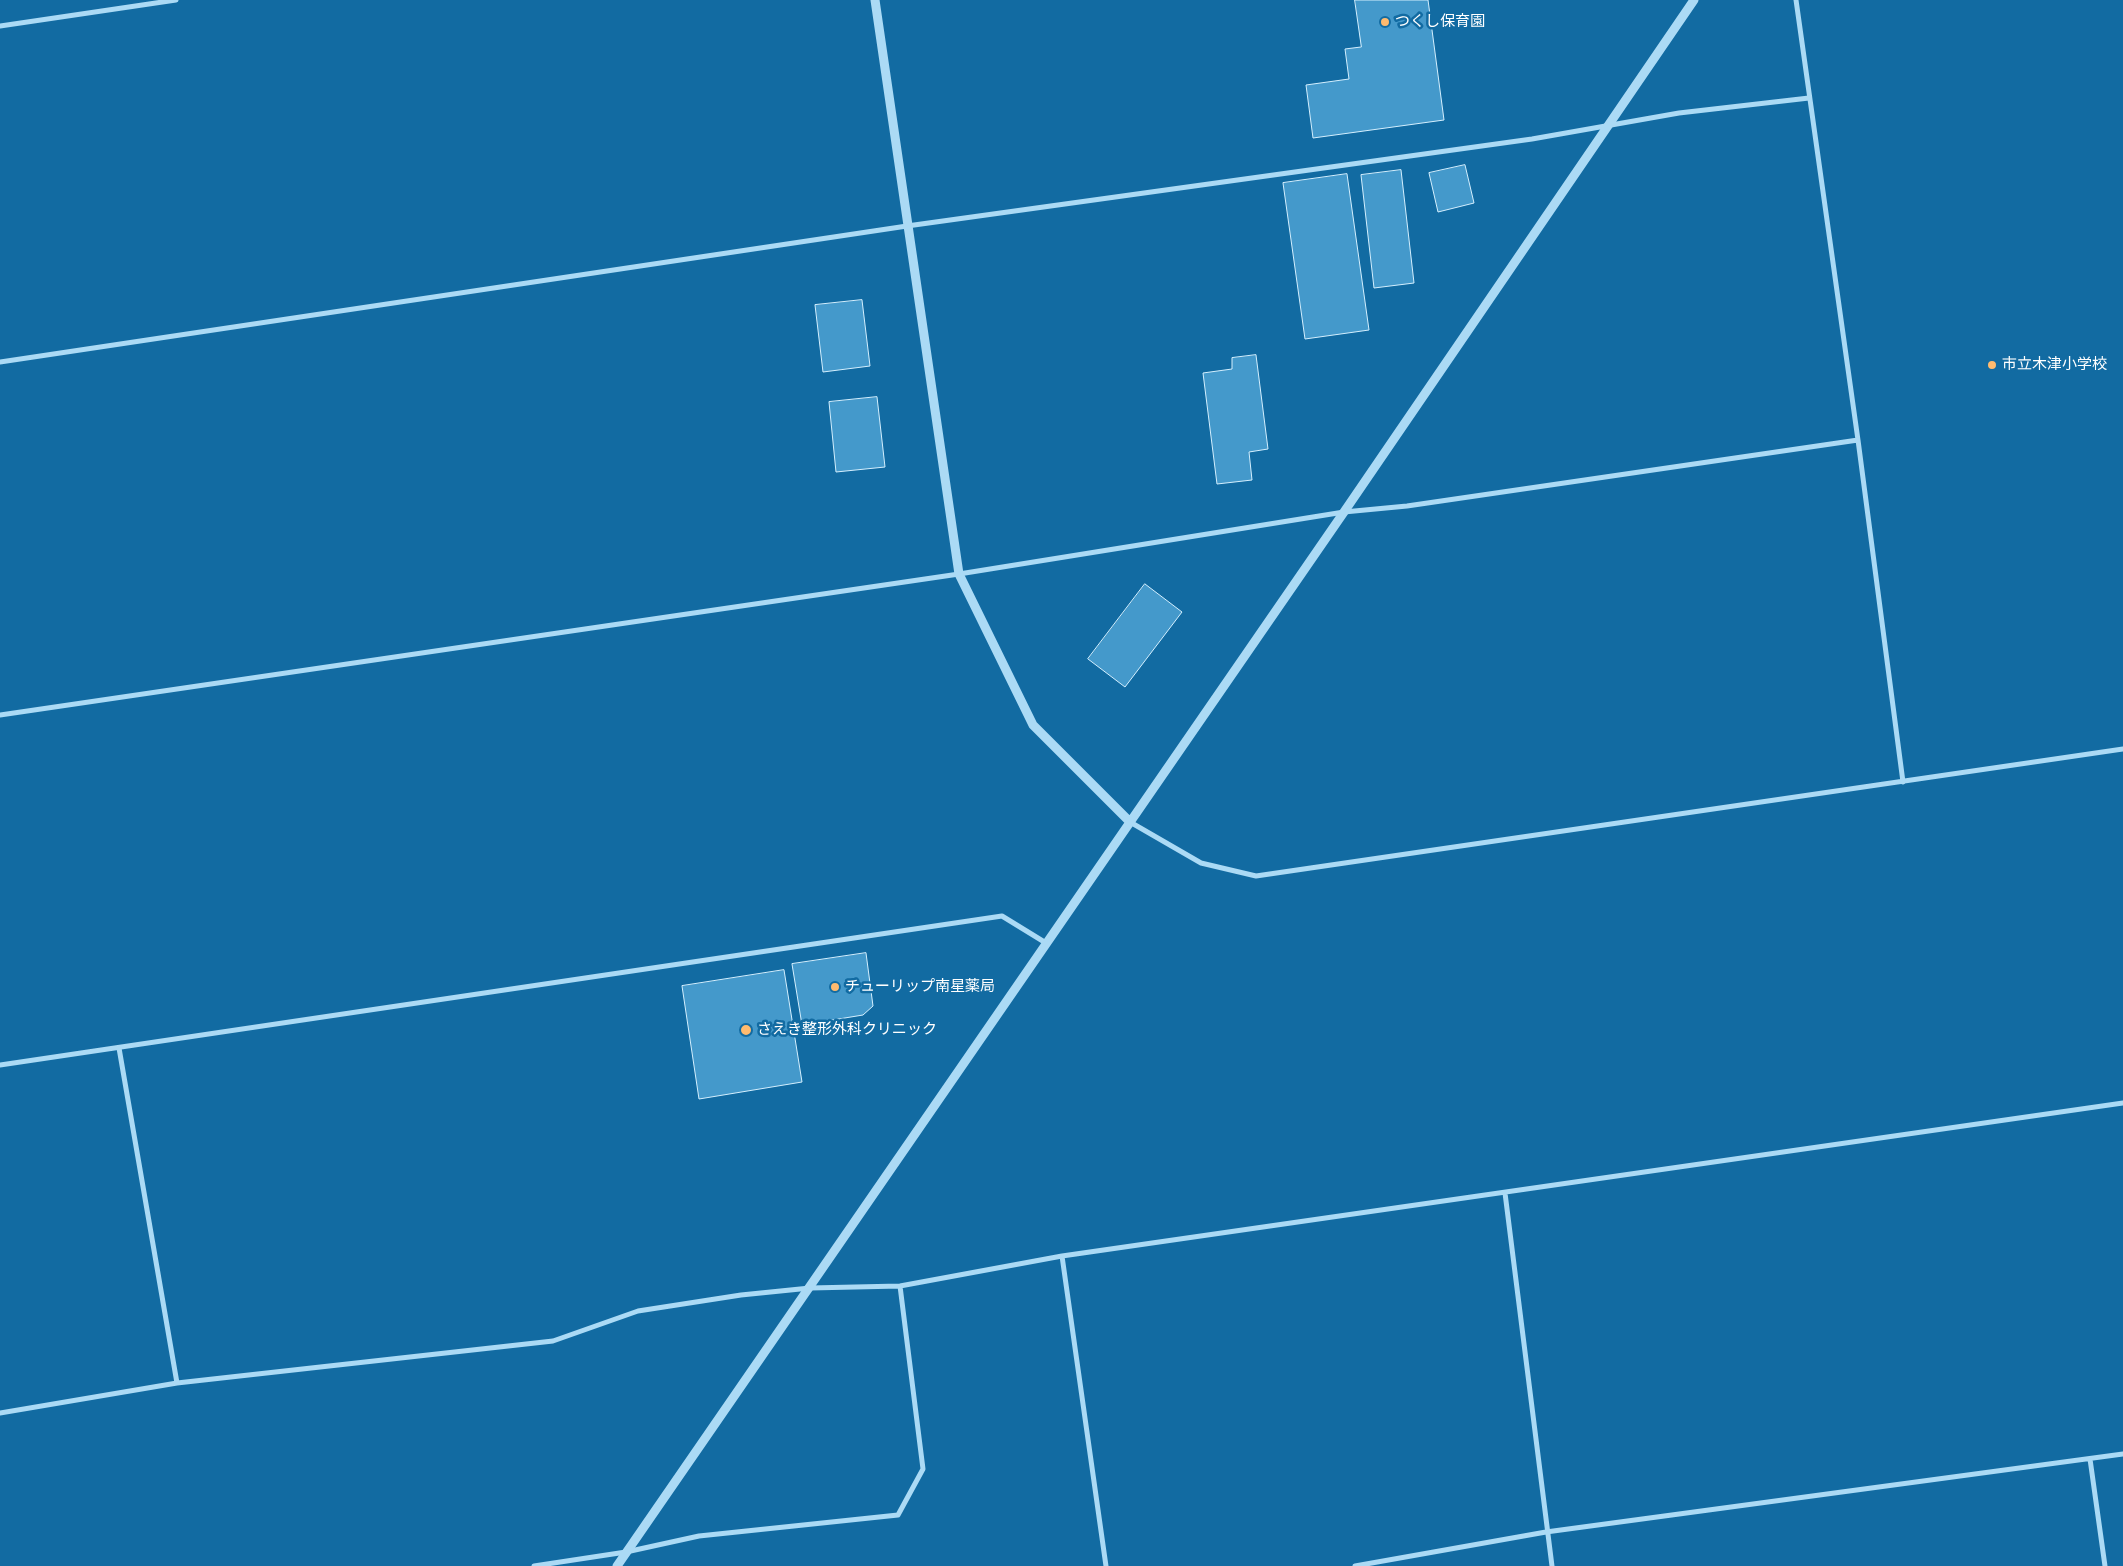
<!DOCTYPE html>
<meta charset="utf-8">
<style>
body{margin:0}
canvas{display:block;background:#126ba2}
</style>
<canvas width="2123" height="1566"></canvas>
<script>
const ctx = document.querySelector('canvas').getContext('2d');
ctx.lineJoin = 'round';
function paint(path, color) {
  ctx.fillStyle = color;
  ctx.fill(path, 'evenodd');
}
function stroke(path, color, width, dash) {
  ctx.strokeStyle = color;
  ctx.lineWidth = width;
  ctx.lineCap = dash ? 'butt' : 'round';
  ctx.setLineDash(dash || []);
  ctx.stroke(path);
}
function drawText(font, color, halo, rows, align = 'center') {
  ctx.font = font + ' "Work Sans","Noto Sans JP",sans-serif';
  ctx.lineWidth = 5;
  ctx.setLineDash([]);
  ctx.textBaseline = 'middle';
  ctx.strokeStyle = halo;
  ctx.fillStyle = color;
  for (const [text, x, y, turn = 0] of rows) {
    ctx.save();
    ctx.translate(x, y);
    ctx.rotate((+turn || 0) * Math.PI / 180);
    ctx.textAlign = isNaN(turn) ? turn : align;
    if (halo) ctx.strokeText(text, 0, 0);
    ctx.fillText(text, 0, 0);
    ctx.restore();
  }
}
const building = new Path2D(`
 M 1355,0 L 1428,0 L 1444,120 L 1313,138 L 1306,85 L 1349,79 L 1345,49 L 1361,47 Z
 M 1465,165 L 1474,203 L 1438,212 L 1429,173 Z
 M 1401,170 L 1414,283 L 1374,288 L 1361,175 Z
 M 1347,174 L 1369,330 L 1305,339 L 1283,183 Z
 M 862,300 L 870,366 L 823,372 L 815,305 Z
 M 1256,355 L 1268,449 L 1249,452 L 1252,480 L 1217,484 L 1203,373 L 1232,369 L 1232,358 Z
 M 877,397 L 885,467 L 836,472 L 829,402 Z
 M 1145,584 L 1182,612 L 1125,687 L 1088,659 Z
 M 866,953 L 873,1006 L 863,1015 L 802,1025 L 792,964 Z
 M 784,970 L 802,1082 L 699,1099 L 682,986 Z`);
const minor = new Path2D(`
 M 1796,0 L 1858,440 L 1903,782
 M 0,26 L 176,0
 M 0,362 L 907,226 L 1532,139 L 1679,113 L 1809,98
 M 0,715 L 959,574 L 1344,512 L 1407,506 L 1858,440
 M 1130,822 L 1201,863 L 1256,876 L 2123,749
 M 119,1048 L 177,1383
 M 0,1065 L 1002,916 L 1046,943
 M 1505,1193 L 1552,1566
 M 1062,1256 L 1106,1566
 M 0,1413 L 177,1383 L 553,1341 L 638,1311 L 741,1295 L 810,1288 L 900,1286 L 1062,1256 L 2123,1103
 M 2090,1459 L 2105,1566
 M 534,1566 L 626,1552 L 699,1536 L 898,1515 L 923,1469 L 900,1286
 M 1355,1566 L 1546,1532 L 2123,1454`);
const tertiary = new Path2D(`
 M 875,0 L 959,574 L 1033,725 L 1130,822
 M 617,1566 L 1344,512 L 1694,0`);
const markers = [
 [1385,22,5,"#ffbb6f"],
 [1992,365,5,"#ffbb6f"],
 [835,987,5,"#ffbb6f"],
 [746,1030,6,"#ffbb6f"]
];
const poiNames = [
 ["つくし保育園",1395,22],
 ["市立木津小学校",2002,365],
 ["チューリップ南星薬局",845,987],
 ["さえき整形外科クリニック",757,1030]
];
paint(building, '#4499cb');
stroke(building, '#d4effe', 1);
stroke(minor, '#abdaf5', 5);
stroke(tertiary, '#abdaf5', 9);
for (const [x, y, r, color] of markers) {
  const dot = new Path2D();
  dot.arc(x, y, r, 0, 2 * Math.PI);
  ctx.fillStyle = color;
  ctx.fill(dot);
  stroke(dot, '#126ba2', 2);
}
drawText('15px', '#fff', '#126ba2', poiNames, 'left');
</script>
